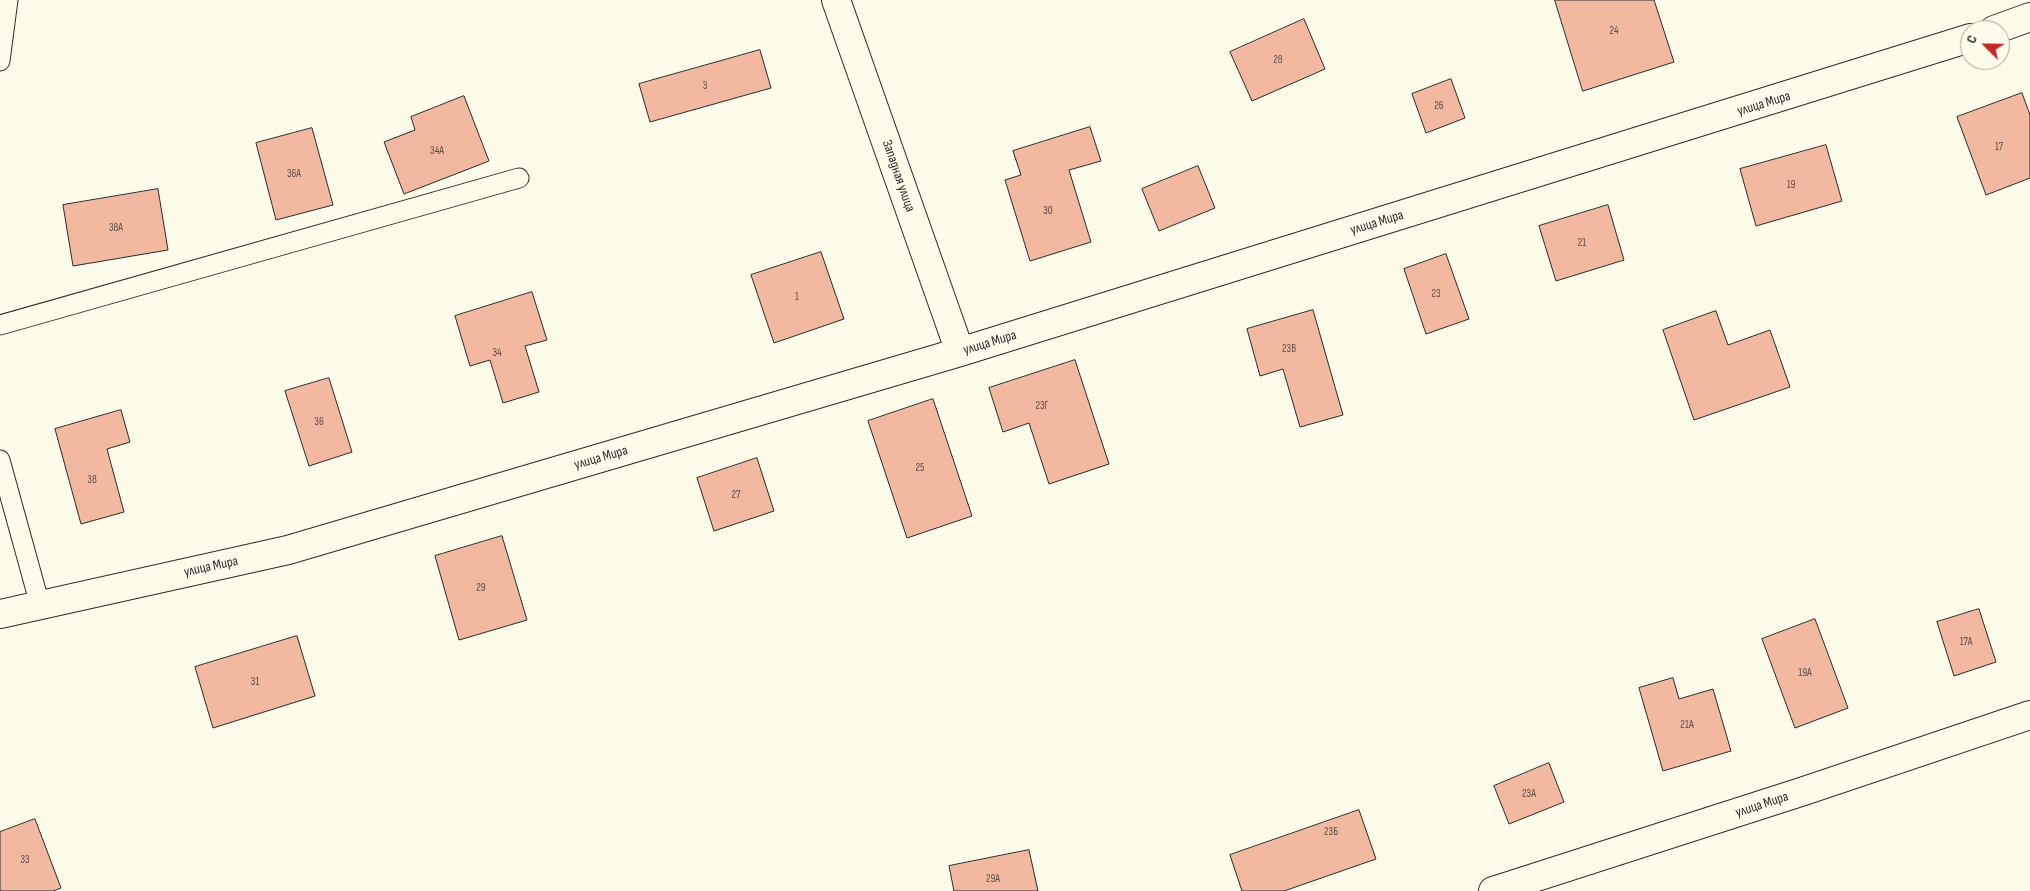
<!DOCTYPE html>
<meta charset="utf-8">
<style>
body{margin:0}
#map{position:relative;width:2030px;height:891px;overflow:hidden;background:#fdfbea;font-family:"Sofia Sans Condensed",sans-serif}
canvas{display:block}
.north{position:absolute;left:1960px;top:20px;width:50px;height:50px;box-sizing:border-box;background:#fdfbea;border:1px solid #a9a89e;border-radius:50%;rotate:293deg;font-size:14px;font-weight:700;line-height:20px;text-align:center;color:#2b2b2b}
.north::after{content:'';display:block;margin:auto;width:18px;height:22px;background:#c62828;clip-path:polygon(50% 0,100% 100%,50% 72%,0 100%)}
</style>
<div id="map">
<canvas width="2030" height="891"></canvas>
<div class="north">С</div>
</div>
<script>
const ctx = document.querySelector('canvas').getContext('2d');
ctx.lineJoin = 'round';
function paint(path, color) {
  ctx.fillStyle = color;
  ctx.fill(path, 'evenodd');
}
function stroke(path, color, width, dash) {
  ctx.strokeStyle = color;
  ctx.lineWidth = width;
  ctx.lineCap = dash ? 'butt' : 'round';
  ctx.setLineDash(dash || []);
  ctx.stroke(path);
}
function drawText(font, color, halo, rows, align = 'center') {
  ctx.font = font + ' "Sofia Sans Condensed",sans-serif';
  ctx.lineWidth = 4;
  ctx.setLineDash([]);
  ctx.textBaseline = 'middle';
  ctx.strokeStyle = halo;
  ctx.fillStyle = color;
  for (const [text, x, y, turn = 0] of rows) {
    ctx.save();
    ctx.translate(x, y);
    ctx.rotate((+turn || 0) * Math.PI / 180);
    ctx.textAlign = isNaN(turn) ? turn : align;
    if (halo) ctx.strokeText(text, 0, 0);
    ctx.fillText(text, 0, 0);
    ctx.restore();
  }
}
const building = new Path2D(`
 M 1555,0 L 1654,0 L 1674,62 L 1583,91 Z
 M 1304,19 L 1325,69 L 1252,101 L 1230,52 Z
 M 760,50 L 771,88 L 650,122 L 639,84 Z
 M 1451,79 L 1465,118 L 1426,133 L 1412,94 Z
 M 2022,93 L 2030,115 L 2030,178 L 1986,195 L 1957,117 Z
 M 464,96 L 489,161 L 404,194 L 384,142 L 415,130 L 411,117 Z
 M 1090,127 L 1101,161 L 1069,170 L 1091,242 L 1030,261 L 1005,180 L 1021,175 L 1013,151 Z
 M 312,128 L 333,205 L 276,220 L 256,143 Z
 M 1826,145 L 1842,201 L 1756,226 L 1740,169 Z
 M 1198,166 L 1215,208 L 1159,231 L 1142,189 Z
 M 158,189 L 168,250 L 73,266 L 63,205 Z
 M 1608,205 L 1624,260 L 1556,281 L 1539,226 Z
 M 821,252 L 844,319 L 774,343 L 751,275 Z
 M 1446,254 L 1469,319 L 1426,334 L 1404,269 Z
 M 532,292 L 547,340 L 525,346 L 539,392 L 503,403 L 490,360 L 470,366 L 455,316 Z
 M 1313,310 L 1343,415 L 1300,427 L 1283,369 L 1260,376 L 1247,329 Z
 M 1716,311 L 1728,345 L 1770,330 L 1790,387 L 1694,420 L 1663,330 Z
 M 1075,360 L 1109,464 L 1049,484 L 1029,423 L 1003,432 L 989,388 Z
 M 329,378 L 352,452 L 309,466 L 285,391 Z
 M 933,399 L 972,516 L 907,538 L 868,421 Z
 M 121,410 L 130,442 L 107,449 L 124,512 L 81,524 L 55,429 Z
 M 757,458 L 774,511 L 714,531 L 697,478 Z
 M 502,536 L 527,620 L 459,640 L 435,556 Z
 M 1979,609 L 1996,662 L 1954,676 L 1937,622 Z
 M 1815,619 L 1848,708 L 1795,728 L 1762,639 Z
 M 297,636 L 315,696 L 213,728 L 195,667 Z
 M 1673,678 L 1679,699 L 1713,689 L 1731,751 L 1663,771 L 1639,688 Z
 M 1549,763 L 1564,802 L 1509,824 L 1494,786 Z
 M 1359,810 L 1376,859 L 1284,891 L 1242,891 L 1230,855 Z
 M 35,819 L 61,888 L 53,891 L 0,891 L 0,832 Z
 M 1029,850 L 1038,891 L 954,891 L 949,866 Z`);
const service = new Path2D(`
 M 0,61 L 8,0
 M 0,325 L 519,178
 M 0,460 L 40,605`);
const minor = new Path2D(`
 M 836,0 L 960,352
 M 1994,30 L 2030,17
 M 0,614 L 288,550 L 960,352 L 1970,38
 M 1493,891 L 1804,791 L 2030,715`);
const numberNames = [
 ["24",1614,31],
 ["28",1278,60],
 ["3",705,86],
 ["26",1439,106],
 ["17",1999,147],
 ["34А",437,151],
 ["36А",294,174],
 ["19",1791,185],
 ["30",1048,211],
 ["38А",116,228],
 ["21",1582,243],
 ["23",1436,294],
 ["1",797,297],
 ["23В",1289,349],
 ["34",497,353],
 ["23Г",1042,406],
 ["36",319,422],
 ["25",920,468],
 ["38",92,480],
 ["27",736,495],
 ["29",481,588],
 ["17А",1966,642],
 ["19А",1805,673],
 ["31",255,682],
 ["21А",1687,725],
 ["23А",1529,794],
 ["23Б",1331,832],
 ["33",25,860],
 ["29А",993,879]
];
const streetNames = [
 ["улица Мира",1764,104,-17],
 ["Западная улица",898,176,71],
 ["улица Мира",1377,223,-17],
 ["улица Мира",990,343,-17],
 ["улица Мира",601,458,-16],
 ["улица Мира",211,567,-12],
 ["улица Мира",1762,805,-18]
];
paint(building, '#f2b8a0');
stroke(building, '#2b2b2b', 1);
stroke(service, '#2b2b2b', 21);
stroke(minor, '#2b2b2b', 30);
stroke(service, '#fdfbea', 19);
stroke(minor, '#fdfbea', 28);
drawText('11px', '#5d4e48', null, numberNames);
drawText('14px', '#2b2b2b', '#fdfbea', streetNames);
</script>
